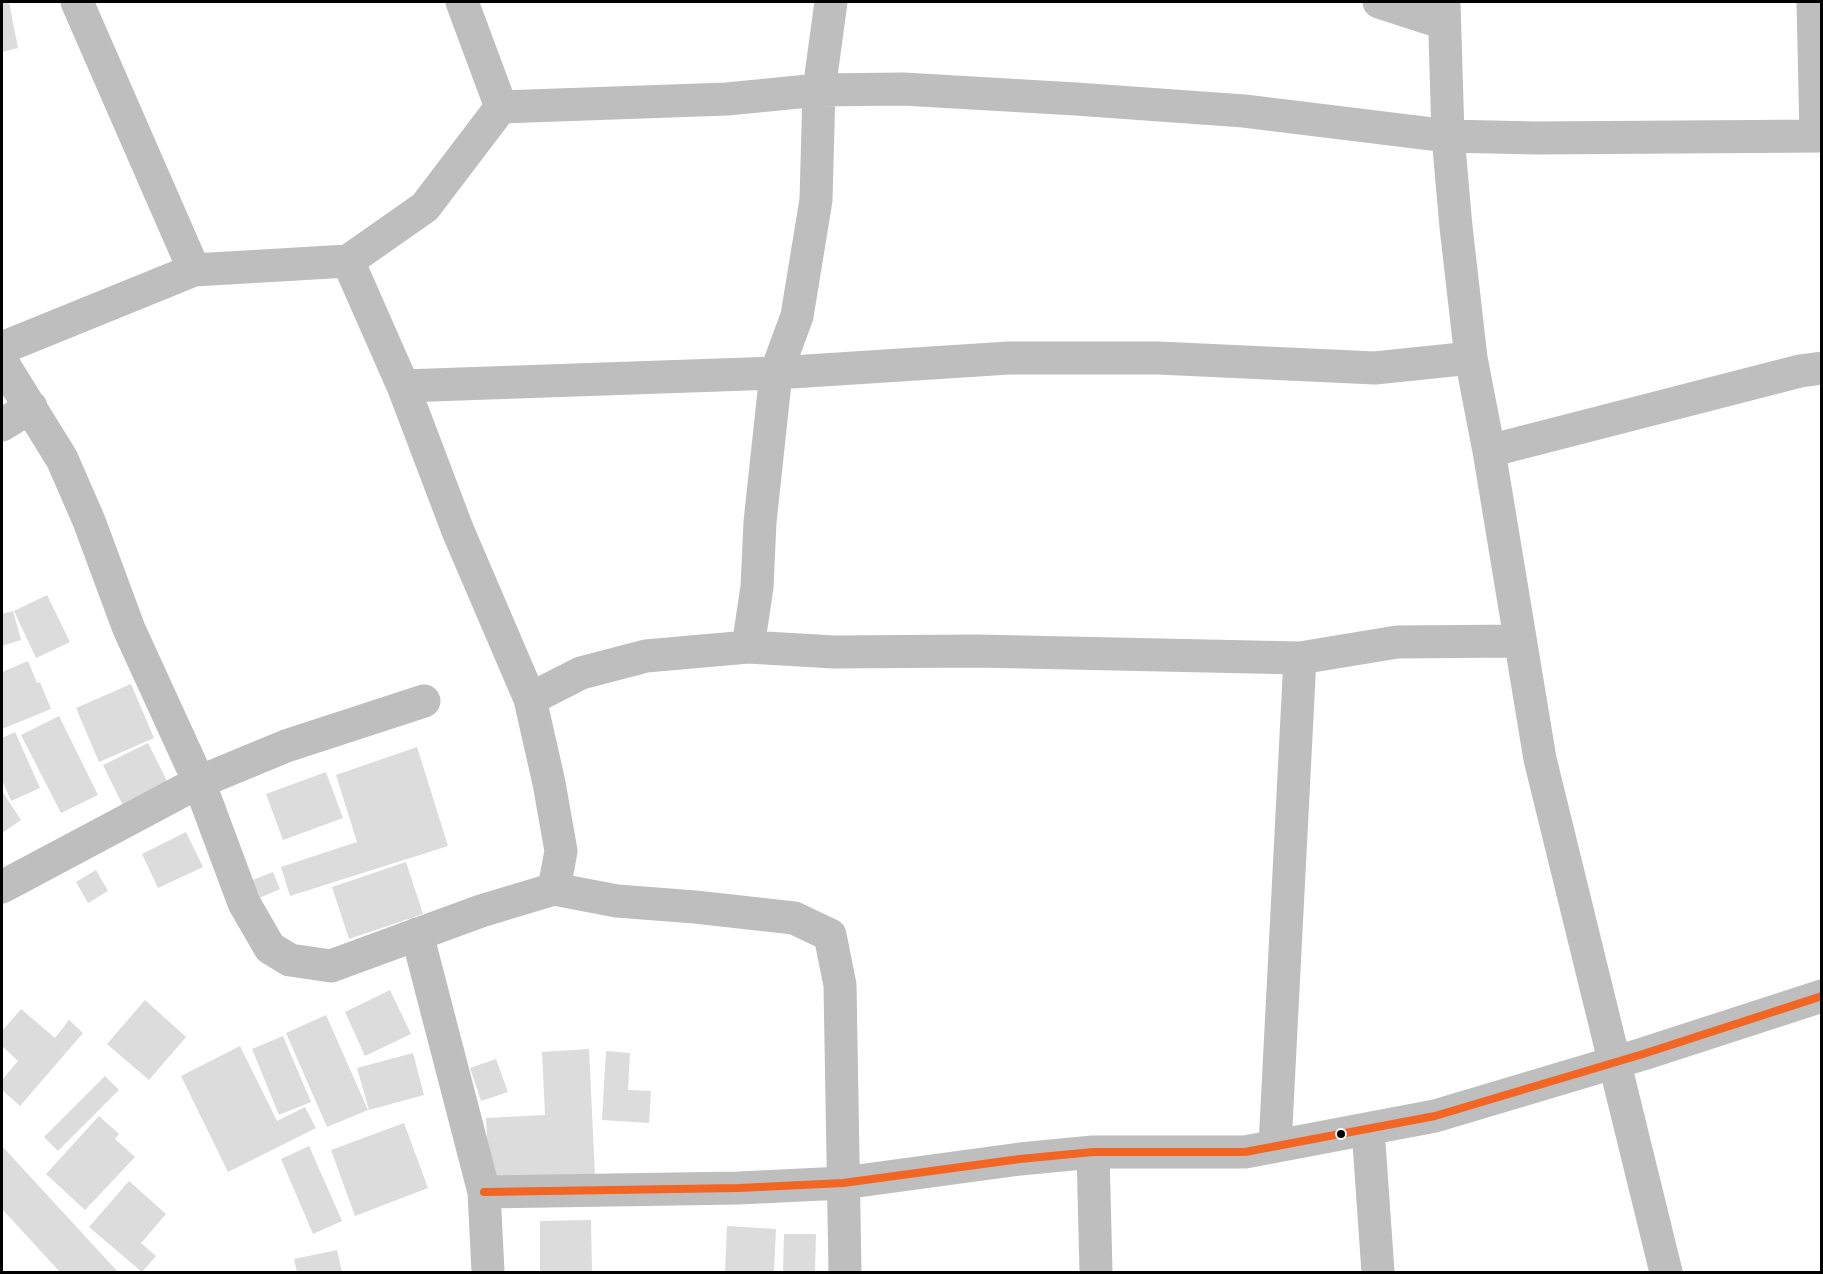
<!DOCTYPE html>
<style>
body{margin:0}
#map{position:relative;width:1823px;height:1274px;overflow:hidden;background:#fff;font-family:"Public Sans",sans-serif}
canvas{display:block}
.frame{position:absolute;inset:0;border:3px solid #000;pointer-events:none}
</style>
<div id="map">
<canvas width="1823" height="1274"></canvas>
<div class="frame"></div>
</div>
<script>
const ctx = document.querySelector('canvas').getContext('2d');
ctx.lineJoin = 'round';
function paint(path, color) {
  ctx.fillStyle = color;
  ctx.fill(path, 'evenodd');
}
function stroke(path, color, width, dash) {
  ctx.strokeStyle = color;
  ctx.lineWidth = width;
  ctx.lineCap = dash ? 'butt' : 'round';
  ctx.setLineDash(dash || []);
  ctx.stroke(path);
}
const building = new Path2D(`
 M 2,2 L 9,2 L 18,48 L 2,52 Z
 M 47,595 L 70,642 L 36,658 L 14,611 Z
 M 13,611 L 21,640 L 2,646 L 2,614 Z
 M 28,661 L 37,683 L 40,682 L 51,709 L 2,729 L 2,672 Z
 M 131,684 L 154,738 L 99,762 L 76,708 Z
 M 59,716 L 98,795 L 61,813 L 21,735 Z
 M 15,732 L 40,788 L 11,801 L 2,780 L 2,738 Z
 M 148,743 L 171,789 L 126,812 L 103,765 Z
 M 417,747 L 448,846 L 290,896 L 281,867 L 357,842 L 336,775 Z
 M 326,772 L 343,818 L 283,840 L 266,794 Z
 M 2,791 L 21,820 L 2,833 Z
 M 186,832 L 203,867 L 158,888 L 142,854 Z
 M 406,862 L 423,914 L 349,939 L 332,887 Z
 M 96,870 L 108,891 L 88,903 L 76,882 Z
 M 273,872 L 280,889 L 257,899 L 250,881 Z
 M 390,990 L 411,1034 L 365,1056 L 345,1012 Z
 M 145,1000 L 186,1037 L 149,1080 L 107,1044 Z
 M 21,1009 L 55,1038 L 69,1020 L 83,1033 L 20,1106 L 2,1090 L 2,1080 L 18,1061 L 2,1046 L 2,1031 Z
 M 326,1015 L 368,1110 L 327,1127 L 286,1033 Z
 M 283,1036 L 311,1102 L 279,1115 L 252,1049 Z
 M 240,1046 L 277,1121 L 305,1107 L 316,1128 L 228,1172 L 181,1076 Z
 M 589,1049 L 595,1176 L 490,1182 L 486,1118 L 545,1115 L 542,1052 Z
 M 606,1051 L 630,1053 L 628,1090 L 651,1091 L 649,1123 L 602,1120 Z
 M 413,1053 L 424,1095 L 369,1110 L 357,1068 Z
 M 496,1059 L 508,1092 L 481,1101 L 470,1068 Z
 M 105,1076 L 119,1090 L 58,1151 L 44,1137 Z
 M 99,1116 L 119,1134 L 115,1139 L 135,1157 L 85,1210 L 46,1174 Z
 M 404,1123 L 428,1188 L 355,1216 L 331,1150 Z
 M 2,1146 L 118,1272 L 60,1272 L 2,1209 Z
 M 309,1146 L 342,1221 L 313,1234 L 281,1159 Z
 M 129,1181 L 166,1214 L 141,1243 L 156,1256 L 142,1272 L 89,1227 Z
 M 591,1220 L 592,1272 L 540,1272 L 540,1221 Z
 M 727,1226 L 776,1229 L 774,1272 L 725,1272 Z
 M 784,1234 L 816,1234 L 815,1272 L 783,1272 Z
 M 337,1250 L 342,1272 L 297,1272 L 294,1259 Z`);
const minor = new Path2D(`
 M 77,2 L 194,270
 M 1379,2 L 1444,23
 M 1444,2 L 1448,136 L 1456,227 L 1471,358 L 1489,451 L 1540,759 L 1666,1272
 M 1813,2 L 1816,136
 M 501,107 L 727,99 L 819,90 L 903,89 L 1076,99 L 1244,111 L 1448,136 L 1536,138 L 1822,136
 M 2,348 L 194,270 L 348,261 L 425,207 L 501,107 L 462,2
 M 2,362 L 62,459 L 89,521 L 129,629 L 199,782 L 244,903 L 270,948 L 290,960 L 331,966 L 481,911 L 554,889 L 561,851 L 549,783 L 530,699 L 458,531 L 403,386 L 348,261
 M 403,386 L 776,373 L 1009,358 L 1158,358 L 1375,368 L 1471,358
 M 2,425 L 31,407
 M 1489,451 L 1800,371 L 1822,368
 M 748,647 L 834,652 L 976,651 L 1300,658 L 1397,642 L 1520,641
 M 530,699 L 581,673 L 646,656 L 748,647 L 757,587 L 760,522 L 776,373 L 797,316 L 816,200 L 819,90 L 831,2
 M 2,887 L 199,782 L 286,746 L 424,701
 M 554,889 L 617,901 L 695,907 L 794,918 L 830,935 L 840,985 L 845,1272
 M 417,934 L 484,1192 L 488,1272
 M 1368,1129 L 1378,1272
 M 1275,1146 L 1300,658
 M 1093,1152 L 1096,1272
 M 484,1192 L 739,1188 L 843,1183 L 1020,1159 L 1093,1152 L 1245,1152 L 1435,1116 L 1643,1054 L 1822,996`);
const bus1 = new Path2D(`
 M 484,1192 L 739,1188 L 843,1183 L 1020,1159 L 1093,1152 L 1245,1152 L 1435,1116 L 1643,1054 L 1822,996`);
const markers = [
 [1341,1134,5,"#000"]
];
paint(building, '#dcdcdc');
stroke(minor, '#bebebe', 33);
stroke(bus1, '#f26522', 8);
for (const [x, y, r, color] of markers) {
  const dot = new Path2D();
  dot.arc(x, y, r, 0, 2 * Math.PI);
  ctx.fillStyle = color;
  ctx.fill(dot);
  stroke(dot, '#fff', 2);
}
</script>
